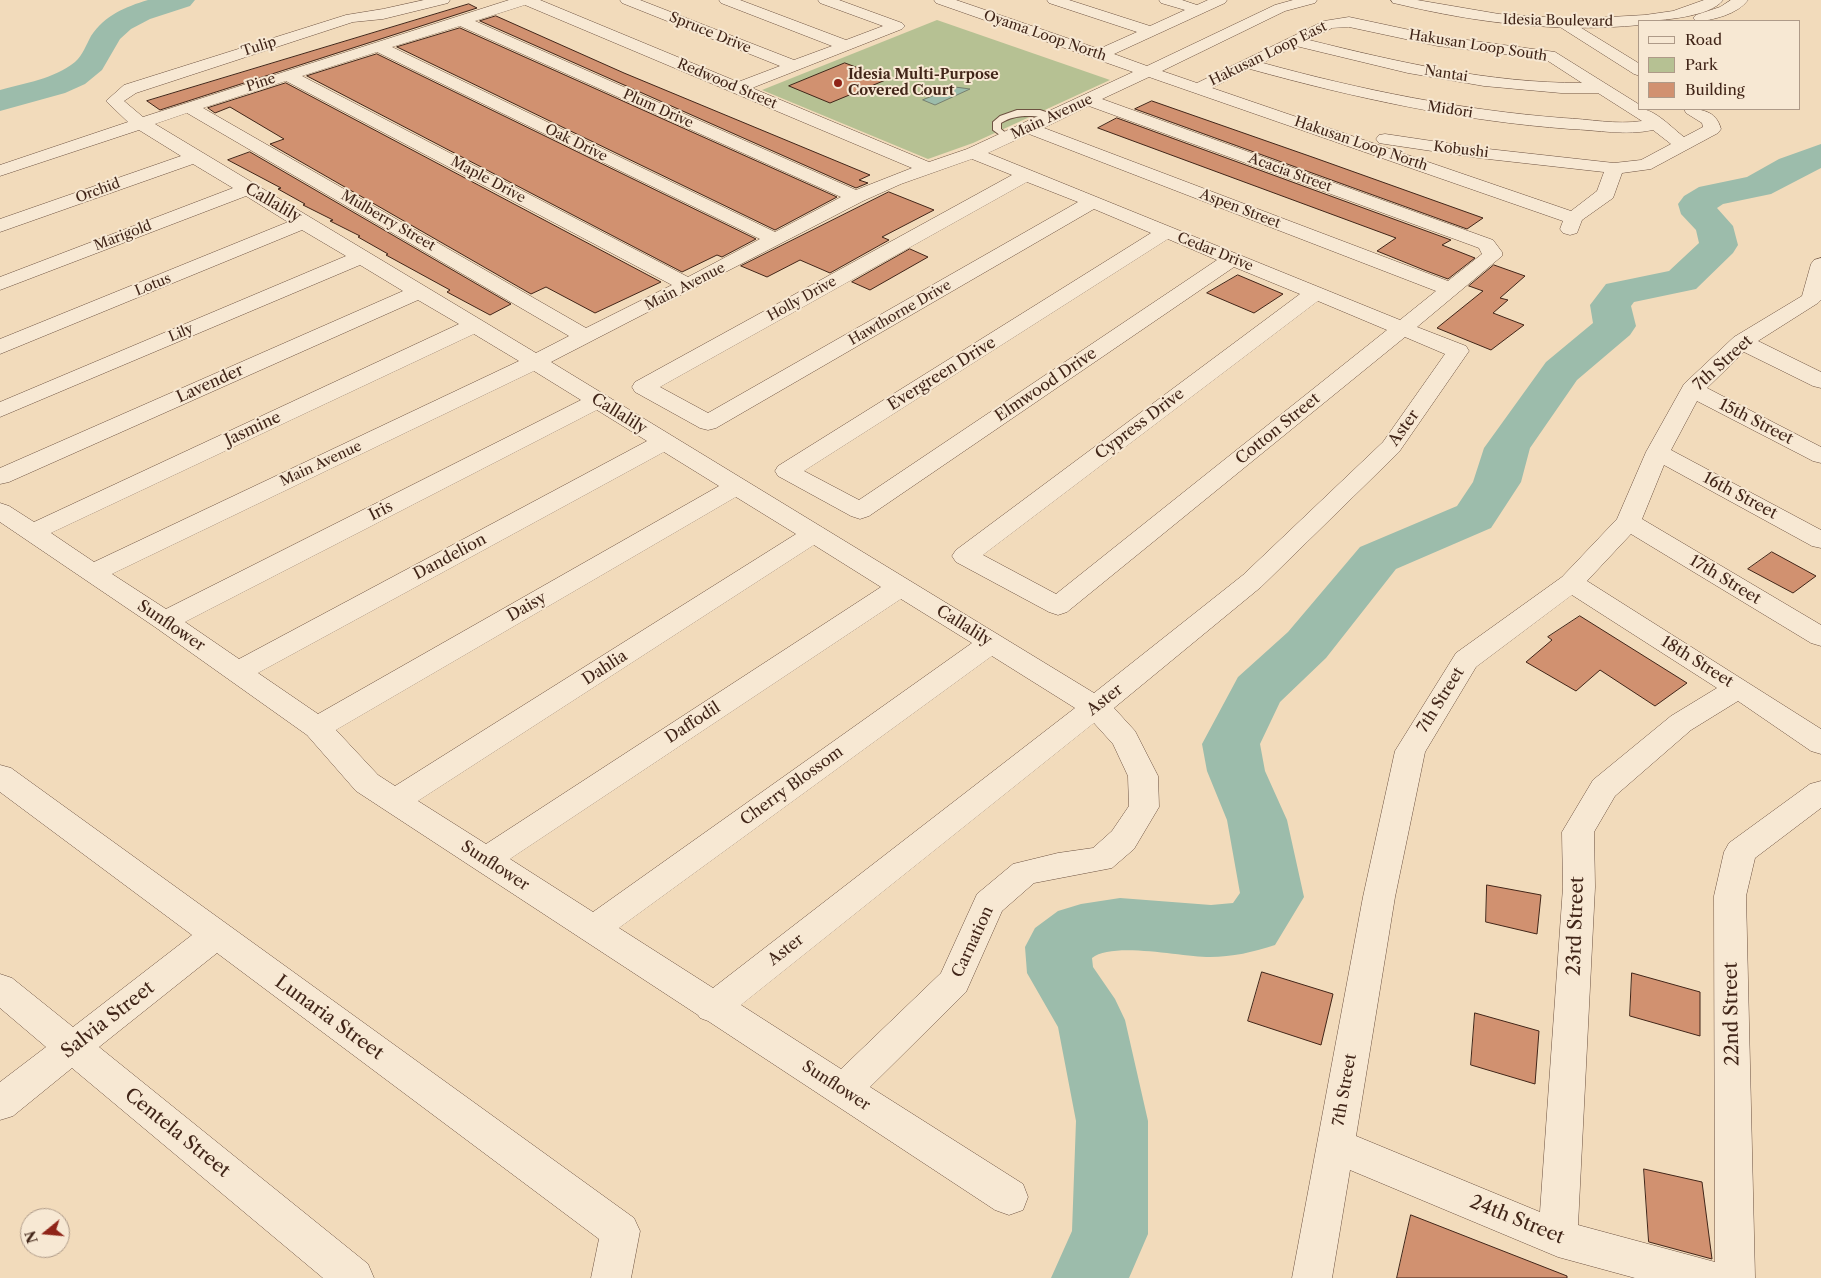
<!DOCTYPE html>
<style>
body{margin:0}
#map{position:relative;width:1821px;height:1278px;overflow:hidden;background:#f2dbbb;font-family:"Libre Caslon Text",serif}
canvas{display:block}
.legend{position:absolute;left:1638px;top:20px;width:162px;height:90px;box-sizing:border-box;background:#f7e8d3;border:1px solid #ae9a88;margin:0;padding:6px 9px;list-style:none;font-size:15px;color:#412518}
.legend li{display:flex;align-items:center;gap:10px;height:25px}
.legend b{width:25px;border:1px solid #ae9a88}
.north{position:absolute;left:20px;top:1208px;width:50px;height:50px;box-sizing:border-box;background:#f7e8d3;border:1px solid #ae9a88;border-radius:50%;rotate:253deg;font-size:14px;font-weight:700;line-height:20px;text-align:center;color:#412518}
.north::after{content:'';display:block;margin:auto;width:18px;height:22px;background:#8f2418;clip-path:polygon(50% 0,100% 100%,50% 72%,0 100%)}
</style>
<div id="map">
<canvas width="1821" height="1278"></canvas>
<ul class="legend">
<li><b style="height:6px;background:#f7e8d3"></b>Road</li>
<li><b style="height:14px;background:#b6c193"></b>Park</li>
<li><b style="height:14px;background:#d19170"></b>Building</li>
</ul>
<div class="north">N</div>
</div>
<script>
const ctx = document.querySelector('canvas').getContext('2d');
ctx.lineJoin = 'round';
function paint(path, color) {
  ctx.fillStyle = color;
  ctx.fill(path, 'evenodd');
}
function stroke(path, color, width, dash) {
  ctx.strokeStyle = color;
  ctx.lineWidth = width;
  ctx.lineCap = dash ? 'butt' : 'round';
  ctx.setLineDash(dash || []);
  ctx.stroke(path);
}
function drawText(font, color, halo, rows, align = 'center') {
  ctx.font = font + ' "Libre Caslon Text",serif';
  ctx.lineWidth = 4;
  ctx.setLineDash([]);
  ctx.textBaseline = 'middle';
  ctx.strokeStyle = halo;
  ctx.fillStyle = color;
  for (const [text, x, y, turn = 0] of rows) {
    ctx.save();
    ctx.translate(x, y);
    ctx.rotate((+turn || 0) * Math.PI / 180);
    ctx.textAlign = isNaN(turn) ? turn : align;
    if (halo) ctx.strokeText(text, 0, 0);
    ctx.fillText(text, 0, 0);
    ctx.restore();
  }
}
const green = new Path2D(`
 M 937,20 L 1110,80 L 973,143 L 928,159 L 762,90 Z`);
const water = new Path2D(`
 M 955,87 L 970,89 L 935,105 L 923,100 Z`);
const river = new Path2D(`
 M 148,0 L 195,0 L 190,6 L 150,19 L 131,29 L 120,39 L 102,70 L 85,84 L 65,93 L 0,111 L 0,90 C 25,83 54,79 75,62 C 83,55 86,45 91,36 C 105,15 125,7 148,0 Z
 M 1821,144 L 1821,168 L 1771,194 L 1723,204 L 1717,208 L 1733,226 L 1738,245 L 1733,253 L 1696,289 L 1634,302 L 1631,306 L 1636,326 L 1630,335 L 1577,380 L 1530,448 L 1521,482 L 1491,528 L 1396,569 L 1326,658 L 1280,702 L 1260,744 L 1265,771 L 1287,820 L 1304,897 L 1275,945 C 1254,952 1232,957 1210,957 C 1182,957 1113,941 1092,958 L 1093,967 L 1115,999 L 1125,1020 L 1148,1121 L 1148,1234 L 1129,1278 L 1051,1278 L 1072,1231 L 1076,1121 L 1058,1027 L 1027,973 L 1025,947 L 1035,928 L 1058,911 L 1081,904 L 1120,898 L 1211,905 L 1233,903 L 1240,893 L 1227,820 L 1207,771 L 1202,744 L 1238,677 L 1288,632 L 1360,547 L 1457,506 L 1473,482 L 1484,448 L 1546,362 L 1593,323 L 1590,305 L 1606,284 L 1669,271 L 1699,243 L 1696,230 L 1681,214 L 1678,204 L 1684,196 L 1699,187 L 1747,177 L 1779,159 Z`);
const building = new Path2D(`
 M 469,4 L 477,8 L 160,110 L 147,101 Z
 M 496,16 L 624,73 L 870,175 L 859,180 L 868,183 L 856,188 L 480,21 Z
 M 460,28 L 837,197 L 775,230 L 397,47 Z
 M 377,54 L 756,239 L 722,257 L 717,255 L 682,272 L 307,76 Z
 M 845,63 L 888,79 L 830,103 L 789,86 Z
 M 286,83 L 661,282 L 595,313 L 546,287 L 531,294 L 270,144 L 284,139 L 230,107 L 215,113 L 208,108 Z
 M 1152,101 L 1315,158 L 1483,218 L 1467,229 L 1135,109 Z
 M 1117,118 L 1451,240 L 1442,245 L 1475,258 L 1448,279 L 1424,270 L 1377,251 L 1396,238 L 1098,128 Z
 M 250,152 L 511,304 L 490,315 L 447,292 L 450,290 L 386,255 L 388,254 L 358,237 L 360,236 L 330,221 L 333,220 L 303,205 L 305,204 L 278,189 L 281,188 L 228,160 Z
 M 889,192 L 934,210 L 882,237 L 889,240 L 830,273 L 800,260 L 767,277 L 741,266 Z
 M 910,249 L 928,257 L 870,290 L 852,282 Z
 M 1494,265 L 1525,276 L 1500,298 L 1508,300 L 1493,313 L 1524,325 L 1491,350 L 1437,328 L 1483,291 L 1469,286 Z
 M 1238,275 L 1283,294 L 1254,313 L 1207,293 Z
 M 1772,552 L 1816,576 L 1793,593 L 1748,569 Z
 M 1580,616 L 1687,683 L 1655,706 L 1600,670 L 1576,691 L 1526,662 L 1552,640 L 1548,637 Z
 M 1487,885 L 1541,895 L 1537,934 L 1486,922 Z
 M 1262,972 L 1333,994 L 1321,1045 L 1248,1021 Z
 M 1632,973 L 1700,992 L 1700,1036 L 1630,1016 Z
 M 1475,1013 L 1539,1031 L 1535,1084 L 1471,1065 Z
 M 1644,1169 L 1702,1182 L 1712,1259 L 1649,1242 Z
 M 1411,1215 L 1567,1276 L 1567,1278 L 1397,1278 Z`);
const service = new Path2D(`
 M 1017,110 L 1040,110 L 1058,116 C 1051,121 1022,109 1001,123 L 1001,129 L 1012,138 L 1008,141 L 993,130 L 993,122 L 1000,116 Z`);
const minor = new Path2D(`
 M 424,0 L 450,0 L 448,3 L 383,19 L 353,22 L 136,93 L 124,101 L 143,117 L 509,0 L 540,0 L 738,82 L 780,66 L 622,3 L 620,0 L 640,0 L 794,60 L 832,46 L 721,3 L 719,0 L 740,0 L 846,40 L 883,26 L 820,3 L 818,0 L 839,0 L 902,23 L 905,26 L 902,29 L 752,88 L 929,162 L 967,149 L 1133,72 L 936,3 L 934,0 L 956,0 L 1099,49 L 1137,32 L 1049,3 L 1047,0 L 1069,0 L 1150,26 L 1185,10 L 1161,3 L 1159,0 L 1182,0 L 1197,5 L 1208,0 L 1227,0 L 1225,3 L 1114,54 L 1147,66 L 1275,5 L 1293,0 L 1317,0 L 1315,3 L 1285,11 L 1162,71 L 1197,83 L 1324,21 L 1349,17 L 1438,36 L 1555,52 L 1640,105 L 1640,109 C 1655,109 1672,128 1684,137 L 1703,127 L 1702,123 L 1686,113 L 1684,109 C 1701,109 1716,110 1721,129 L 1718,133 L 1651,169 L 1622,173 L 1613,198 L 1582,220 L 1577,233 L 1570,235 L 1563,233 L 1560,229 L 1563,221 L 1149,77 L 1102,99 L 1493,240 L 1502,252 L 1502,256 L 1417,327 L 1466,346 L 1469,351 L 1399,452 L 1261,587 L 1114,708 L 1135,731 L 1158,776 L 1159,807 L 1134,849 L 1112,868 L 1034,883 L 1002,911 L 966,992 L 870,1087 L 1023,1184 L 1028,1197 L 1023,1210 L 1009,1215 L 995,1210 L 708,1021 L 700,1018 L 698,1015 L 356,791 L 307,735 L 155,627 L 0,522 L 0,503 L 9,506 L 34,522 L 459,324 L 418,300 L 9,482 L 0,484 L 0,468 L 403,291 L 360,265 L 0,417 L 0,402 L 346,256 L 302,230 L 0,354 L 0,339 L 288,222 L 246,196 L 0,290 L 0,277 L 233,188 L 193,164 L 0,232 L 0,219 L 181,156 L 139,130 L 0,176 L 0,165 L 128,122 L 106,101 L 124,85 L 346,15 L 383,9 ZM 525,5 L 912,168 L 856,190 L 475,21 ZM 460,26 L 841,197 L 775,232 L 392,47 ZM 1349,27 L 1438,46 L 1545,59 L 1582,83 C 1489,83 1398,62 1309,40 L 1332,28 ZM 1296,46 L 1408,73 L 1484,86 L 1561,93 L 1598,93 L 1642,121 C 1616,125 1589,119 1563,118 C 1461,110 1361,90 1263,63 ZM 377,52 L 760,239 L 688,277 L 302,76 ZM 1250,69 C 1355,98 1461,121 1570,129 C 1598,130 1626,136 1653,130 L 1671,144 L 1641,160 L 1614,163 L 1479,148 L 1385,134 L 1379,135 L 1376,139 L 1379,143 L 1385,144 L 1479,158 L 1604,172 L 1597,191 L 1571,211 L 1212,88 ZM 286,81 L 672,285 L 586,328 L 203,108 ZM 1089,106 L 1471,245 L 1479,248 L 1482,254 L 1448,281 L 1044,128 ZM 187,113 L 569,336 L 536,353 L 155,124 ZM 1029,134 L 1436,291 L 1400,320 L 988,153 ZM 972,159 L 1012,175 L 635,382 L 632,387 L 635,392 L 700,428 L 708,430 L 716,428 L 1094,209 L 1151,233 L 778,466 L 775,471 L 778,476 L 851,516 L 860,519 L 869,516 L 1234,267 L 1300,294 L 956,550 L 952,556 L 956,562 L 1049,612 L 1058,615 L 1067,612 L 1405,337 L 1445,354 L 1383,442 L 1243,575 L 1094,693 L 551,362 L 863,201 L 901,184 ZM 1027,182 L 1078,202 L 708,413 L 660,387 ZM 1168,239 L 1217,260 L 859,500 L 804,471 ZM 1318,301 L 1387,330 L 1056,594 L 983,555 ZM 474,334 L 519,361 L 94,562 L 51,533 ZM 534,371 L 581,400 L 166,609 L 112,574 ZM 597,410 L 647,441 L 239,659 L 185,622 ZM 664,452 L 719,486 L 318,714 L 258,673 ZM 736,497 L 796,534 L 395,786 L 378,775 L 336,730 ZM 814,545 L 881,587 L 486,844 L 418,801 ZM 901,599 L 972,643 L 593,912 L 510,859 ZM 992,656 L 1075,708 L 713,988 L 619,928 ZM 1094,723 L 1113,744 L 1128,776 L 1129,806 L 1112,831 L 1093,848 L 1058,853 L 1013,864 L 977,894 L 941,973 L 841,1069 L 741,1005 Z
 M 1565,19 L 1570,21 L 1640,64 L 1640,76 L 1634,74 L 1560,27 L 1557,24 L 1560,21 Z
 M 1821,258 L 1821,300 L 1818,303 L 1758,341 L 1821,372 L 1821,388 L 1813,386 L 1744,352 L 1707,388 L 1821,447 L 1821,463 L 1813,461 L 1697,401 L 1671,450 L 1821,530 L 1821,548 L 1812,546 L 1664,465 L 1642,519 L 1821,625 L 1821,646 L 1811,643 L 1631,534 L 1587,581 L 1821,729 L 1821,754 L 1811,751 L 1738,701 L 1691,730 L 1615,796 L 1594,832 L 1595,887 L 1578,1225 L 1715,1262 L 1714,896 L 1724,852 L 1729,843 L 1810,784 L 1821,781 L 1821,808 L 1755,858 L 1746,896 L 1755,1278 L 1635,1278 L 1558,1257 L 1350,1170 L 1332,1278 L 1292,1278 L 1363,897 L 1395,751 L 1456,653 L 1562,577 L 1617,519 L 1646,452 L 1684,384 L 1734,337 L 1802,296 L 1811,264 L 1814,260 ZM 1572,595 L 1717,688 L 1671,716 L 1593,780 L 1562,832 L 1563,887 L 1540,1212 L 1356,1136 L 1395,897 L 1425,752 L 1476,667 Z
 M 0,765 L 11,768 L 634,1218 L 640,1231 L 631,1278 L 591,1278 L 599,1239 L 217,953 L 99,1047 L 368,1264 L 374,1278 L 323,1278 L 72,1068 L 13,1116 L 0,1120 L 0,1082 L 46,1047 L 0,1008 L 0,974 L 12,978 L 73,1027 L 192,935 L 0,792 Z`);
const tertiary = new Path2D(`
 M 1391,0 L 1417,0 L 1499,14 L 1575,19 L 1645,15 L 1673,11 L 1704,0 L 1723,0 C 1711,17 1660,21 1640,21 L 1640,25 C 1559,33 1477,23 1398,4 L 1393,3 Z
 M 1731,0 L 1748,0 C 1738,14 1712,21 1696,21 L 1693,18 L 1696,15 L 1720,7 Z`);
const markers = [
 [838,83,5,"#8f2418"]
];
const farStreetnames = [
 ["Idesia Boulevard",1558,21,1],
 ["Spruce Drive",710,33,22],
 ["Oyama Loop North",1045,36,19],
 ["Hakusan Loop South",1478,46,9],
 ["Tulip",259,47,-18],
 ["Hakusan Loop East",1268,54,-26],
 ["Nantai",1446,74,9],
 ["Pine",261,83,-18],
 ["Redwood Street",727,84,23],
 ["Plum Drive",658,109,24],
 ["Midori",1450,110,9],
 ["Main Avenue",1052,117,-25],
 ["Oak Drive",576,143,26],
 ["Hakusan Loop North",1361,144,19],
 ["Kobushi",1461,150,7],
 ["Acacia Street",1290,173,20],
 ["Maple Drive",488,180,28],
 ["Orchid",98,191,-20],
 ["Aspen Street",1240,209,21],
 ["Mulberry Street",388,221,30],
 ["Marigold",123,236,-21],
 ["Cedar Drive",1215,252,22],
 ["Lotus",153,285,-22],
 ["Main Avenue",685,287,-27],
 ["Holly Drive",802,299,-29],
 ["Hawthorne Drive",900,313,-30],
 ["Lily",181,333,-23],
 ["Main Avenue",321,464,-25]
];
const farPoinames = [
 ["Idesia Multi-Purpose",848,75],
 ["Covered Court",848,91]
];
const streetNames = [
 ["Callalily",273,203,30],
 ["7th Street",1723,363,-42],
 ["Evergreen Drive",942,374,-32],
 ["Lavender",210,384,-24],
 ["Elmwood Drive",1046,385,-34],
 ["Callalily",619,414,32],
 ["15th Street",1756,422,27],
 ["Cypress Drive",1140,424,-37],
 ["Aster",1404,428,-54],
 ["Jasmine",253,429,-25],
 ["Cotton Street",1278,429,-39],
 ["16th Street",1740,496,28],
 ["Iris",381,511,-27],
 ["Dandelion",450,557,-28],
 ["17th Street",1725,580,31],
 ["Daisy",527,607,-30],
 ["Sunflower",171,626,34],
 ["Callalily",964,626,32],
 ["18th Street",1697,662,32],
 ["Dahlia",605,668,-33],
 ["Aster",1105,700,-38],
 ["7th Street",1441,700,-58],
 ["Daffodil",693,723,-33],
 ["Cherry Blossom",792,786,-36],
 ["Sunflower",495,866,33],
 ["Carnation",973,942,-65],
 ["Aster",786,950,-38],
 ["Sunflower",836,1086,33],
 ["7th Street",1345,1090,-80]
];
const nearStreetnames = [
 ["23rd Street",1576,926,-88],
 ["22nd Street",1732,1014,-91],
 ["Lunaria Street",329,1018,36],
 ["Salvia Street",108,1020,-38],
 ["Centela Street",177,1133,39],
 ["24th Street",1517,1220,22]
];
paint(green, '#b6c193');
paint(water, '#9cbcab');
stroke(water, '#788070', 1);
paint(river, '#9cbcab');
paint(building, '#d19170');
stroke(building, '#412518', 1);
stroke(service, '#6d5241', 2);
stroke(minor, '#6d5241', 1);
stroke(tertiary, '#6d5241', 1);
paint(service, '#f7e8d3');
paint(minor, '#f7e8d3');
paint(tertiary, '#f7e8d3');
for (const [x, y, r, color] of markers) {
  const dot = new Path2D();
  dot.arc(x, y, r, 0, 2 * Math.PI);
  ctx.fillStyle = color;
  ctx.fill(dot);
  stroke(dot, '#f7e8d3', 2);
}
drawText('14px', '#412518', '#f7e8d3', farStreetnames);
drawText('bold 14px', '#412518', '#f7e8d3', farPoinames, 'left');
drawText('16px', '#412518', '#f7e8d3', streetNames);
drawText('19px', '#412518', '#f7e8d3', nearStreetnames);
</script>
